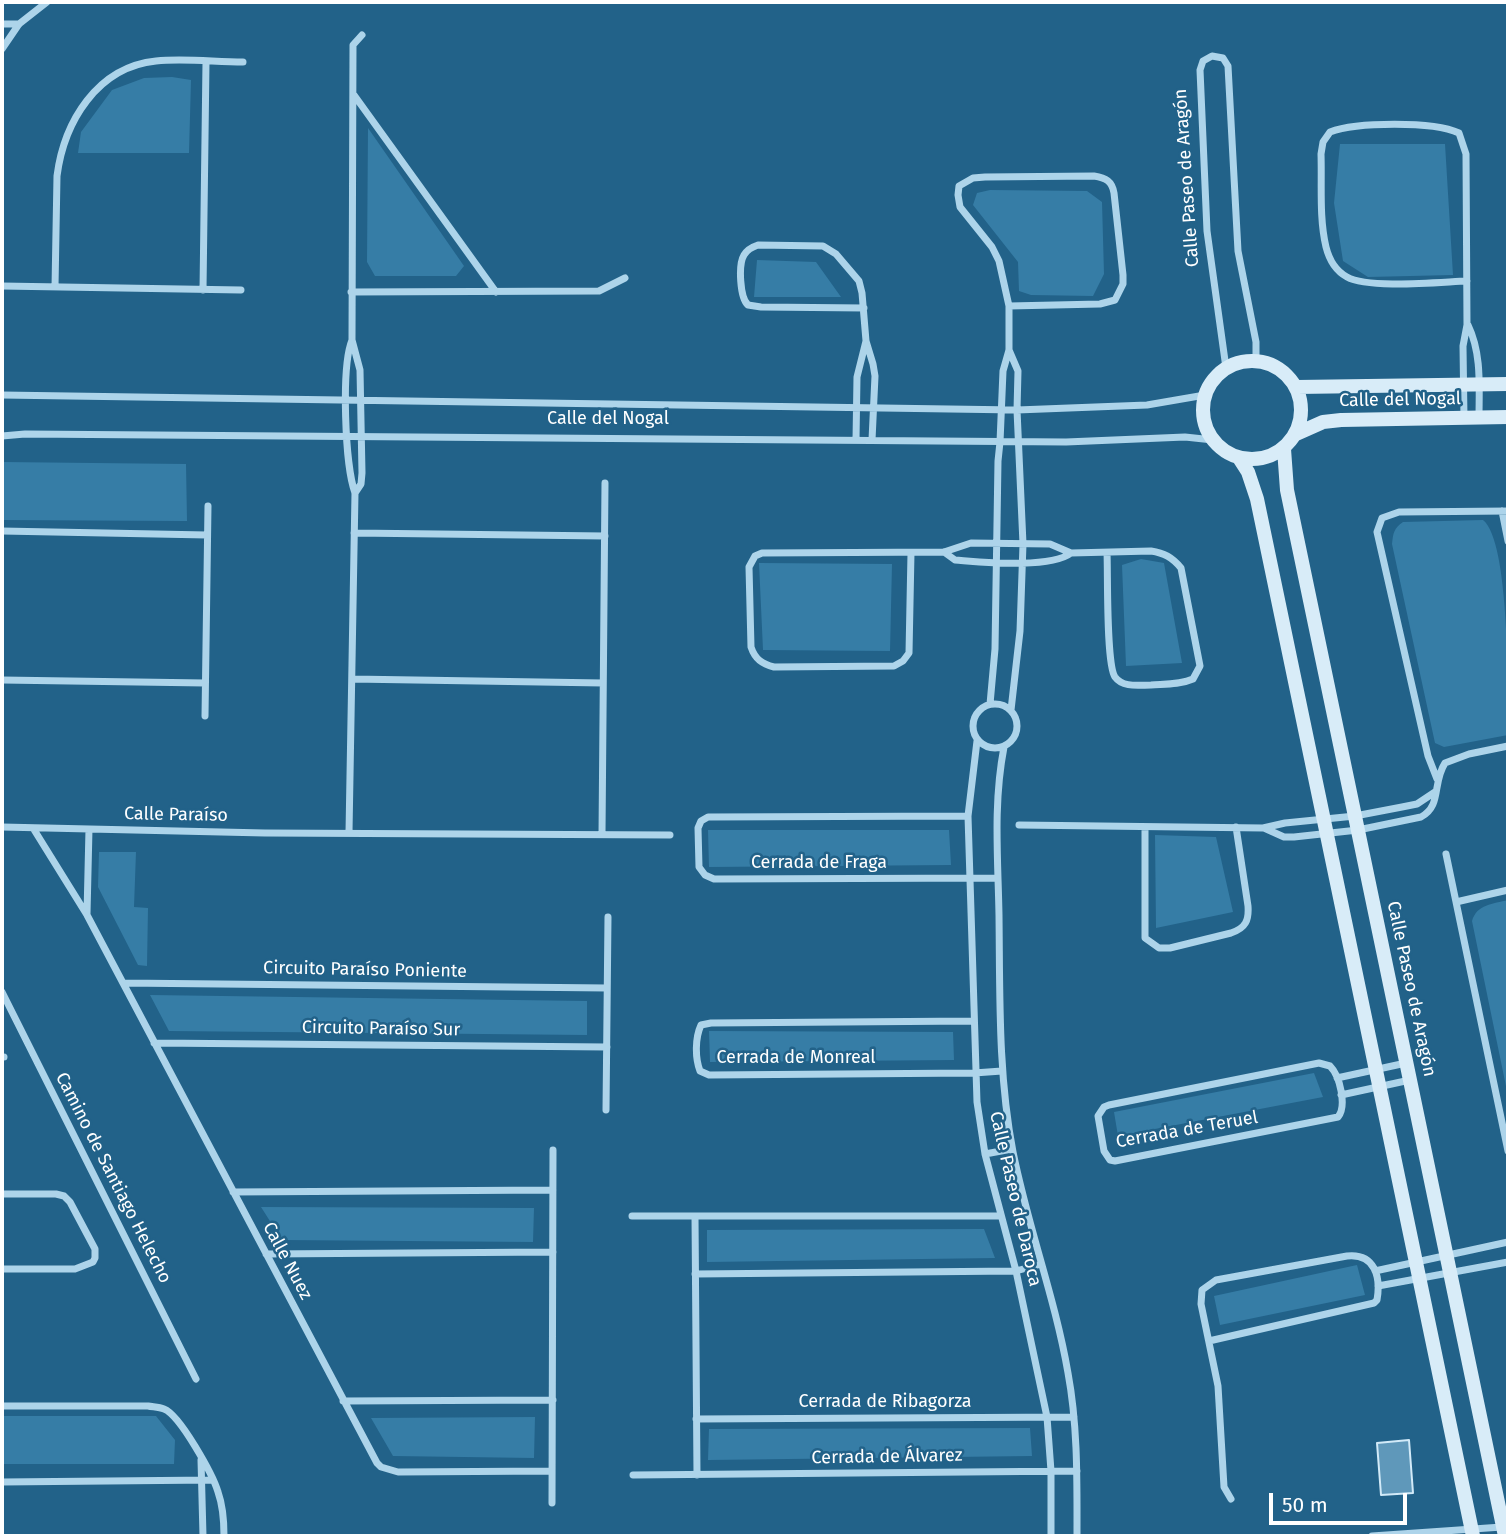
<!DOCTYPE html>
<meta charset="utf-8">
<style>
body{margin:0}
#map{position:relative;width:1510px;height:1538px;overflow:hidden;background:#226289;font-family:"Fira Sans",sans-serif}
canvas{display:block}
.frame{position:absolute;inset:0;border:4px solid #fff;pointer-events:none}
.scale{position:absolute;left:1269px;top:1493px;width:138px;height:32px;box-sizing:border-box;border:4px solid #fff;border-top:0;padding-left:9px;font-size:21px;line-height:24px;white-space:nowrap;color:#fff;-webkit-text-stroke:5px #226289;paint-order:stroke}
</style>
<div id="map">
<canvas width="1510" height="1538"></canvas>
<div class="frame"></div>
<div class="scale">50 m</div>
</div>
<script>
const ctx = document.querySelector('canvas').getContext('2d');
ctx.lineJoin = 'round';
function paint(path, color) {
  ctx.fillStyle = color;
  ctx.fill(path, 'evenodd');
}
function stroke(path, color, width, dash) {
  ctx.strokeStyle = color;
  ctx.lineWidth = width;
  ctx.lineCap = dash ? 'butt' : 'round';
  ctx.setLineDash(dash || []);
  ctx.stroke(path);
}
function drawText(font, color, halo, rows, align = 'center') {
  ctx.font = font + ' "Fira Sans",sans-serif';
  ctx.lineWidth = 5;
  ctx.setLineDash([]);
  ctx.textBaseline = 'middle';
  ctx.strokeStyle = halo;
  ctx.fillStyle = color;
  for (const [text, x, y, turn = 0] of rows) {
    ctx.save();
    ctx.translate(x, y);
    ctx.rotate((+turn || 0) * Math.PI / 180);
    ctx.textAlign = isNaN(turn) ? turn : align;
    if (halo) ctx.strokeText(text, 0, 0);
    ctx.fillText(text, 0, 0);
    ctx.restore();
  }
}
const green = new Path2D(`
 M 172,77 L 191,80 L 189,153 L 78,153 L 81,132 L 112,90 L 144,78 Z
 M 368,128 L 464,266 L 456,276 L 375,276 L 367,262 Z
 M 1340,144 L 1445,144 L 1453,275 L 1368,277 L 1343,261 L 1334,203 Z
 M 990,190 L 1087,191 L 1102,202 L 1104,274 L 1093,296 L 1031,295 L 1019,291 L 1018,262 L 973,205 L 977,193 Z
 M 757,260 L 816,262 L 841,297 L 754,297 Z
 M 2,462 L 186,464 L 187,521 L 2,520 Z
 M 1483,520 C 1510,541 1508,695 1508,735 L 1444,747 L 1435,743 L 1392,544 C 1393,533 1394,528 1403,522 Z
 M 1141,559 L 1164,563 L 1182,663 L 1126,666 L 1122,565 Z
 M 759,563 L 892,564 L 890,651 L 763,650 Z
 M 708,830 L 949,830 L 951,865 L 709,867 Z
 M 1155,835 L 1216,837 L 1233,912 L 1156,928 Z
 M 99,852 L 136,852 L 134,907 L 148,908 L 147,966 L 138,965 L 98,887 Z
 M 1508,900 L 1508,1096 L 1472,921 C 1477,904 1493,904 1508,900 Z
 M 150,995 L 587,1001 L 587,1035 L 169,1031 Z
 M 709,1031 L 953,1032 L 954,1060 L 710,1062 Z
 M 1314,1073 L 1323,1097 L 1118,1136 L 1114,1112 Z
 M 261,1207 L 534,1208 L 533,1242 L 282,1240 Z
 M 984,1229 L 995,1258 L 707,1262 L 707,1230 Z
 M 1357,1265 L 1365,1295 L 1220,1325 L 1214,1296 Z
 M 2,1416 L 156,1416 L 175,1440 L 174,1464 L 2,1464 Z
 M 535,1417 L 534,1458 L 393,1456 L 371,1418 Z
 M 1030,1428 L 1032,1456 L 708,1460 L 709,1429 Z`);
const building = new Path2D(`
 M 1409,1440 L 1413,1493 L 1381,1495 L 1377,1443 Z`);
const street = new Path2D(`
 M 2,24 L 19,24
 M 2,49 L 19,24 L 47,2
 M 354,95 L 496,292
 M 2,286 L 241,290
 M 55,287 L 57,176 C 64,122 97,67 156,61 C 184,58 215,62 243,62
 M 203,290 L 206,62
 M 351,292 L 599,291 L 625,278
 M 864,308 L 761,307 L 748,305 C 740,298 738,265 744,255 C 747,250 752,247 758,245 L 823,246 L 836,254 L 859,281 L 862,293 L 866,341 L 873,364 L 875,376 L 872,440
 M 1468,325 C 1482,354 1479,387 1479,418
 M 352,340 L 360,370 L 362,473 L 361,484 L 355,493
 M 1009,350 L 1018,371 L 1017,410 L 1023,544 L 1020,631 L 1011,710
 M 1226,368 L 1207,231 L 1200,70 L 1203,61 L 1212,56 L 1223,58 L 1228,66 L 1238,251 L 1256,342 L 1256,361
 M 2,395 L 1017,410 L 1147,405 L 1205,395
 M 1464,418 L 1463,346 L 1467,325 L 1466,154 L 1459,133 C 1433,121 1356,122 1330,132 L 1323,142 L 1321,154 C 1322,184 1319,218 1326,247 C 1329,259 1336,271 1347,277 C 1368,289 1440,282 1467,281
 M 2,436 L 25,434 L 1066,442 L 1185,437 L 1213,440
 M 856,440 L 857,377 L 866,341
 M 1502,511 L 1508,541
 M 2,531 L 207,535
 M 354,533 L 605,536
 M 944,552 L 955,560 C 983,562 1050,569 1071,553
 M 911,553 L 909,653 L 903,661 L 894,666 L 774,667 C 762,664 755,659 751,647 L 749,567 L 755,556 L 762,553 L 944,552 L 971,543 L 1050,544 L 1071,553 L 1151,551 C 1164,553 1172,557 1181,568 L 1200,666 L 1193,679 C 1179,685 1165,684 1151,685 C 1139,685 1123,688 1115,677 C 1106,664 1108,574 1107,553
 M 352,679 L 603,683
 M 2,680 L 205,683
 M973 726a22 22 0 1 1 44 0a22 22 0 1 1-44 0Z
 M 990,704 L 995,649 L 998,461 L 1000,442 L 1003,371 L 1009,350 L 1009,306 L 999,261 L 992,247 L 960,207 L 958,195 L 959,186 L 973,178 L 985,177 L 1094,176 C 1106,178 1112,181 1114,193 L 1123,275 L 1123,284 L 1115,300 L 1100,304 L 1009,306
 M 205,716 L 208,506
 M 977,741 L 968,816 L 977,1102 L 985,1154 L 1016,1271 L 1047,1417 L 1051,1471 L 1051,1536
 M 1004,747 C 993,804 998,858 999,915 C 1000,995 998,1074 1013,1152 C 1028,1227 1055,1298 1068,1373 C 1078,1427 1077,1482 1077,1536
 M 1437,779 L 1428,756 L 1377,532 L 1382,518 L 1399,512 L 1508,511
 M 968,816 L 708,817 L 701,821 L 698,828 L 699,867 L 705,875 L 714,879 L 998,878
 M 1019,825 L 1263,828 L 1285,823 L 1355,816 L 1402,807 L 1417,804 L 1435,792
 M 2,827 L 265,833 L 670,835
 M 1145,827 L 1145,938 L 1159,948 L 1170,948 L 1231,933 C 1246,928 1249,920 1248,906 L 1236,827
 M 33,828 L 87,915 L 377,1463 L 381,1467 L 398,1472 L 552,1471
 M 1264,828 L 1284,837 L 1294,837 L 1358,830 L 1421,817 C 1442,806 1432,783 1445,763 L 1469,754 L 1508,746
 M 349,832 L 355,493 C 345,466 341,367 352,340 L 353,45 L 362,35
 M 602,834 L 605,483
 M 1446,854 L 1508,1151
 M 1456,902 L 1508,890
 M 87,914 L 89,829
 M 123,983 L 607,988
 M 2,992 L 196,1379
 M 973,1021 L 711,1023 L 701,1025 C 695,1038 695,1058 700,1071 L 709,1075 L 974,1073 L 1002,1071
 M 154,1043 L 607,1047
 M 2,1057 L 4,1057
 M 1319,1063 L 1330,1066 C 1340,1076 1347,1106 1338,1117 L 1115,1161 L 1110,1160 L 1104,1151 L 1098,1116 L 1104,1107 L 1109,1105 Z
 M 1337,1078 L 1406,1063
 M 1341,1095 L 1410,1080
 M 606,1110 L 608,917
 M 985,1154 L 1012,1149
 M 233,1192 L 553,1190
 M 2,1194 L 56,1194 L 64,1196 L 70,1202 L 95,1249 L 95,1258 L 93,1262 L 75,1269 L 2,1269
 M 632,1216 L 1000,1216
 M 695,1216 L 697,1475
 M 266,1254 L 553,1252
 M 1375,1271 L 1508,1242
 M 695,1274 L 1016,1271 L 1041,1264
 M 1378,1286 L 1508,1262
 M 1209,1341 L 1374,1303 L 1377,1300 C 1381,1277 1375,1253 1347,1256 L 1216,1280 L 1202,1290 L 1201,1304 L 1218,1386 L 1224,1487 L 1231,1499
 M 343,1401 L 553,1400
 M 2,1406 L 148,1406 C 153,1407 159,1407 164,1409 C 180,1415 213,1475 218,1492 C 223,1506 224,1521 224,1536
 M 696,1419 L 1074,1417
 M 201,1460 L 203,1536
 M 633,1475 L 1077,1471
 M 2,1482 L 213,1480
 M 552,1503 L 553,1150
 M 1372,1536 L 1502,1527`);
const secondary = new Path2D(`
 M1203 410a49 49 0 1 1 98 0a49 49 0 1 1-98 0Z
 M 1297,387 L 1508,384
 M 1296,434 L 1323,422 L 1341,420 L 1508,417
 M 1284,449 L 1287,490 L 1505,1536
 M 1239,458 L 1248,472 L 1257,499 L 1473,1536`);
const streetNames = [
 ["Calle Paseo de Aragón",1187,178,-94],
 ["Calle del Nogal",1400,400,-1],
 ["Calle del Nogal",608,419],
 ["Calle Paraíso",176,815,1],
 ["Cerrada de Fraga",819,863],
 ["Circuito Paraíso Poniente",365,970,1],
 ["Calle Paseo de Aragón",1411,989,78],
 ["Circuito Paraíso Sur",381,1029,1],
 ["Cerrada de Monreal",796,1058],
 ["Cerrada de Teruel",1187,1130,-10],
 ["Camino de Santiago Helecho",113,1178,63],
 ["Calle Paseo de Daroca",1015,1199,77],
 ["Calle Nuez",287,1261,62],
 ["Cerrada de Ribagorza",885,1402],
 ["Cerrada de Álvarez",887,1457,-1]
];
paint(green, '#367da6');
paint(building, '#5f98ba');
stroke(building, '#d2eaf8', 2);
stroke(street, '#add4ea', 7);
stroke(secondary, '#d8ecf8', 14);
drawText('18px', '#fff', '#226289', streetNames);
</script>
